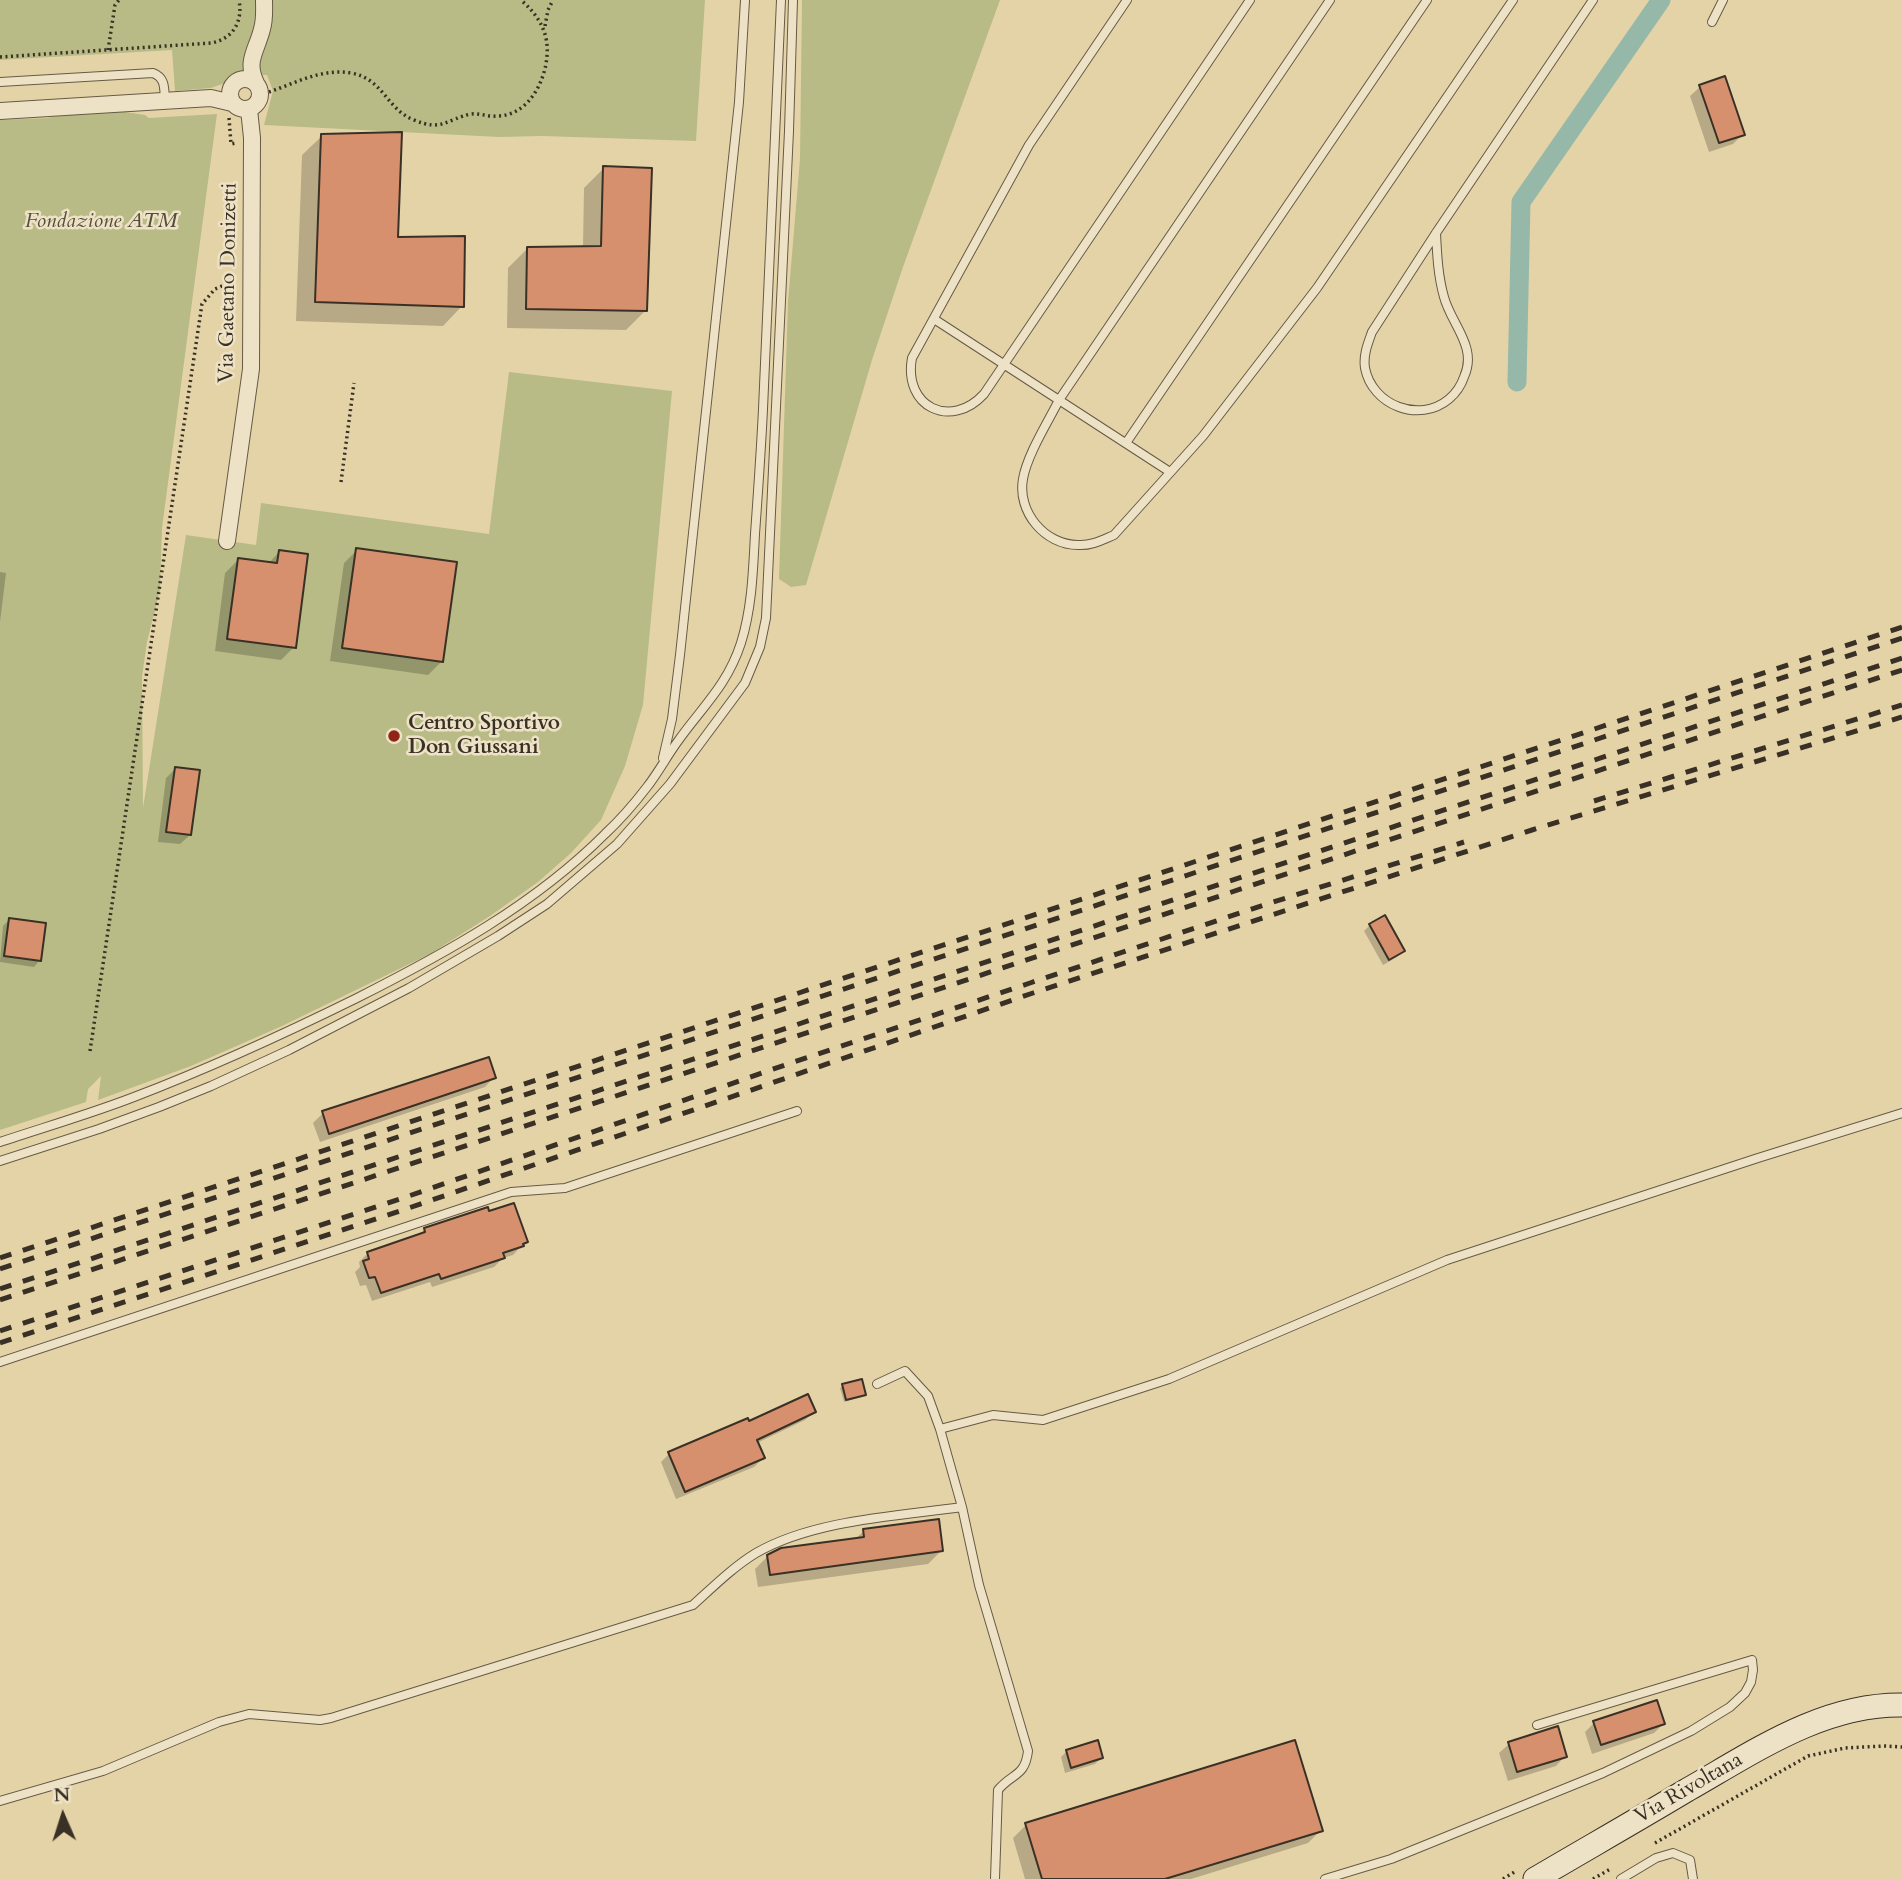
<!DOCTYPE html>
<style>
body{margin:0}
#map{position:relative;width:1902px;height:1879px;overflow:hidden;background:#e5d3a8;font-family:Cardo,serif}
canvas{display:block}
.north{position:absolute;left:28px;top:1781px;width:70px;height:70px;-webkit-text-stroke:5px #eee2c6;paint-order:stroke;rotate:357deg;font-size:19px;font-weight:700;line-height:28px;text-align:center;color:#3a3126}
.north::after{content:'';display:block;margin:auto;width:24px;height:32px;background:#3a3126;clip-path:polygon(50% 0,100% 100%,50% 72%,0 100%)}
</style>
<div id="map">
<canvas width="1902" height="1879"></canvas>
<div class="north">N</div>
</div>
<script>
const ctx = document.querySelector('canvas').getContext('2d');
ctx.lineJoin = 'round';
function paint(path, color) {
  ctx.fillStyle = color;
  ctx.fill(path, 'evenodd');
}
function stroke(path, color, width, dash) {
  ctx.strokeStyle = color;
  ctx.lineWidth = width;
  ctx.lineCap = dash ? 'butt' : 'round';
  ctx.setLineDash(dash || []);
  ctx.stroke(path);
}
function drawText(font, color, halo, rows, align = 'center') {
  ctx.font = font + ' Cardo,serif';
  ctx.lineWidth = 5;
  ctx.setLineDash([]);
  ctx.textBaseline = 'middle';
  ctx.strokeStyle = halo;
  ctx.fillStyle = color;
  for (const [text, x, y, turn = 0] of rows) {
    ctx.save();
    ctx.translate(x, y);
    ctx.rotate((+turn || 0) * Math.PI / 180);
    ctx.textAlign = isNaN(turn) ? turn : align;
    if (halo) ctx.strokeText(text, 0, 0);
    ctx.fillText(text, 0, 0);
    ctx.restore();
  }
}
const green = new Path2D(`
 M 0,0 L 705,0 L 696,141 L 542,136 L 499,137 L 264,125 L 273,91 L 267,75 L 237,75 L 225,83 L 211,88 L 175,91 L 172,50 L 0,60 Z
 M 802,0 L 1000,0 L 903,267 L 872,360 L 806,585 L 791,587 L 779,579 L 788,302 L 800,159 Z
 M 98,108 L 145,115 L 149,118 L 217,114 L 162,528 L 160,590 L 147,642 L 142,677 L 143,808 L 186,535 L 256,545 L 261,503 L 489,534 L 509,372 L 672,391 L 643,705 L 625,766 L 601,820 L 571,853 L 538,882 L 490,916 L 430,954 L 282,1026 L 191,1066 L 98,1100 L 101,1076 L 88,1089 L 86,1102 L 0,1130 L 0,120 L 47,118 Z`);
const shadow = new Path2D(`
 M 1700,87 L 1743,134 L 1733,144 L 1709,152 L 1690,96 Z
 M 322,136 L 396,239 L 462,306 L 443,326 L 296,321 L 302,155 Z
 M 604,168 L 646,310 L 626,330 L 507,328 L 508,268 L 528,248 L 583,248 L 584,188 Z
 M 357,550 L 441,662 L 428,675 L 330,661 L 344,563 Z
 M 279,552 L 294,647 L 281,660 L 215,651 L 225,573 L 238,560 L 268,564 Z
 M 0,572 L 6,573 L 0,622 Z
 M 175,769 L 190,835 L 180,844 L 158,842 L 166,778 Z
 M 9,920 L 40,960 L 34,967 L 0,962 L 3,926 Z
 M 1370,925 L 1403,951 L 1397,957 L 1383,965 L 1364,931 Z
 M 494,1077 L 485,1087 L 320,1142 L 313,1123 L 323,1113 Z
 M 488,1213 L 526,1241 L 513,1255 L 503,1258 L 494,1267 L 432,1287 L 430,1282 L 372,1301 L 366,1285 L 360,1286 L 355,1272 L 360,1267 L 359,1262 L 368,1253 L 418,1236 L 425,1229 Z
 M 843,1386 L 864,1395 L 862,1397 L 844,1402 L 840,1388 Z
 M 814,1412 L 805,1420 L 757,1443 L 763,1458 L 754,1467 L 676,1499 L 661,1462 L 669,1454 L 748,1423 Z
 M 864,1531 L 941,1551 L 928,1564 L 758,1587 L 755,1569 L 768,1556 L 854,1540 Z
 M 1594,1723 L 1663,1724 L 1654,1733 L 1592,1754 L 1585,1732 Z
 M 1509,1744 L 1565,1756 L 1556,1766 L 1508,1781 L 1499,1753 Z
 M 1067,1751 L 1101,1758 L 1095,1764 L 1065,1773 L 1061,1757 Z
 M 1026,1825 L 1321,1830 L 1308,1843 L 1191,1879 L 1025,1879 L 1013,1838 Z`);
const canal = new Path2D(`
 M 1517,382 L 1521,202 L 1661,0`);
const building = new Path2D(`
 M 1725,76 L 1745,135 L 1719,143 L 1699,85 Z
 M 402,132 L 398,237 L 465,236 L 464,307 L 315,302 L 321,134 Z
 M 603,166 L 652,168 L 647,311 L 526,309 L 527,247 L 601,246 Z
 M 356,548 L 457,562 L 443,662 L 342,648 Z
 M 279,550 L 308,554 L 296,648 L 227,639 L 238,558 L 277,563 Z
 M 175,767 L 200,770 L 191,835 L 166,832 Z
 M 1385,915 L 1405,951 L 1389,960 L 1369,924 Z
 M 9,918 L 46,923 L 41,961 L 4,956 Z
 M 489,1057 L 496,1078 L 329,1134 L 322,1111 Z
 M 514,1203 L 528,1242 L 523,1244 L 524,1246 L 503,1253 L 505,1258 L 441,1279 L 439,1274 L 381,1293 L 375,1277 L 369,1278 L 363,1261 L 369,1259 L 367,1252 L 425,1232 L 424,1228 L 488,1207 L 489,1211 Z
 M 862,1379 L 866,1395 L 846,1400 L 842,1384 Z
 M 808,1394 L 816,1412 L 757,1440 L 765,1458 L 685,1492 L 668,1452 L 748,1418 L 749,1421 Z
 M 939,1519 L 943,1551 L 770,1575 L 767,1555 L 781,1548 L 864,1537 L 863,1529 Z
 M 1657,1700 L 1665,1724 L 1601,1745 L 1593,1721 Z
 M 1558,1726 L 1567,1757 L 1517,1772 L 1508,1742 Z
 M 1098,1740 L 1103,1758 L 1071,1768 L 1066,1750 Z
 M 1295,1740 L 1323,1831 L 1165,1879 L 1042,1879 L 1025,1823 Z`);
const path = new Path2D(`
 M 545,26 L 548,10 L 553,0
 M 108,50 L 115,5 L 119,0
 M 0,57 L 211,43 C 233,39 243,22 239,0
 M 269,92 C 295,83 323,68 351,73 C 384,79 386,109 414,120 C 442,132 447,119 471,114 C 480,113 488,117 497,116 C 528,116 545,82 547,56 C 549,32 538,15 521,0
 M 229,118 L 231,144 L 236,143
 M 341,482 L 354,383
 M 90,1051 L 202,304 L 215,289 L 234,281
 M 1655,1843 L 1808,1756 L 1845,1748 L 1884,1746 L 1902,1747
 M 1503,1879 L 1516,1871
 M 1593,1879 L 1612,1868`);
const lane = new Path2D(`
 M 1127,0 L 1029,145 L 912,358 C 903,407 951,430 984,394 L 1250,0
 M 1330,0 L 1059,400 C 1048,422 1027,455 1023,479 C 1017,512 1045,545 1078,545 C 1091,546 1102,540 1114,535 L 1203,436 L 1317,288 L 1513,0
 M 1712,22 L 1723,0
 M 0,82 L 153,73 C 166,78 164,89 165,101
 M 1436,233 C 1437,254 1438,276 1444,297 C 1451,324 1478,347 1464,377 C 1461,386 1456,393 1449,399 C 1419,424 1372,405 1365,368 C 1363,355 1368,343 1372,332 L 1436,233 L 1593,0
 M 934,319 L 1170,472
 M 1126,443 L 1427,0
 M 663,758 L 672,719 L 680,655 L 739,102 L 745,0
 M 0,1142 C 45,1127 90,1114 134,1097 C 210,1068 284,1034 357,998 C 446,953 534,905 605,834 C 620,820 634,804 647,787 C 658,773 667,756 678,741 C 702,707 727,686 741,643 C 752,608 753,571 755,534 C 758,492 761,451 763,409 C 769,272 776,136 781,0
 M 0,1161 L 99,1129 L 159,1107 L 211,1086 L 289,1050 L 409,988 L 498,936 L 547,904 L 617,844 L 670,784 L 745,683 L 760,647 L 766,618 L 789,131 L 793,0
 M 0,1362 L 511,1192 L 565,1188 L 797,1111
 M 877,1384 L 905,1371 L 928,1396 L 940,1429 L 962,1507 L 979,1585 L 1028,1751 C 1025,1777 1012,1773 998,1790 L 995,1879
 M 940,1429 L 993,1415 L 1043,1420 L 1169,1379 L 1447,1260 L 1758,1158 L 1902,1113
 M 0,1801 L 103,1771 L 219,1722 L 249,1714 L 320,1720 L 331,1718 L 693,1605 C 713,1587 733,1567 756,1553 C 813,1520 897,1516 962,1507
 M 1325,1879 L 1391,1859 L 1603,1773 L 1691,1731 L 1730,1707 L 1745,1693 L 1751,1682 L 1753,1670 L 1752,1660 L 1537,1725
 M 1621,1879 L 1656,1858 L 1673,1853 L 1690,1860 L 1693,1879`);
const street = new Path2D(`
 M230 94a15 15 0 1 1 30 0a15 15 0 1 1-30 0Z
 M 256,83 C 245,61 257,50 262,29 C 265,19 264,10 264,0
 M 0,111 L 211,98 L 232,103
 M 227,541 L 251,369 L 252,138 L 249,109`);
const secondary = new Path2D(`
 M 1535,1879 C 1586,1849 1637,1820 1687,1790 C 1754,1752 1822,1704 1902,1705`);
const rail = new Path2D(`
 M 1594,801 L 1902,705
 M 0,1258 L 1902,627
 M 0,1269 L 1902,638
 M 0,1289 L 1902,658
 M 0,1300 L 1902,670
 M 0,1331 L 403,1198 L 785,1065 L 1030,983 L 1270,903 L 1464,842
 M 0,1343 L 400,1211 L 1033,993 L 1532,830 L 1902,717`);
const markers = [
 [394,736,7,"#8f2418"]
];
const parkNames = [
 ["Fondazione ATM",101,222]
];
const streetNames = [
 ["Via Gaetano Donizetti",229,283,-89],
 ["Via Rivoltana",1689,1789,-30]
];
const poiNames = [
 ["Centro Sportivo",408,724],
 ["Don Giussani",408,748]
];
paint(green, '#b8bb85');
paint(shadow, '#0003');
stroke(canal, '#96b8a9', 19);
paint(building, '#d7906d');
stroke(building, '#3a3126', 2);
stroke(lane, '#655a46', 10);
stroke(street, '#655a46', 18);
stroke(secondary, '#3a3126', 25);
stroke(path, '#3a3126', 3.5, [2, 3.5]);
stroke(lane, '#eee2c6', 8);
stroke(street, '#eee2c6', 16);
stroke(secondary, '#eee2c6', 23);
stroke(rail, '#3a3126', 5, [12, 12]);
for (const [x, y, r, color] of markers) {
  const dot = new Path2D();
  dot.arc(x, y, r, 0, 2 * Math.PI);
  ctx.fillStyle = color;
  ctx.fill(dot);
  stroke(dot, '#eee2c6', 2.5);
}
drawText('italic 21px', '#534d39', '#eee2c6', parkNames);
drawText('21px', '#3a3126', '#eee2c6', streetNames);
drawText('bold 21px', '#3a3126', '#eee2c6', poiNames, 'left');
</script>
